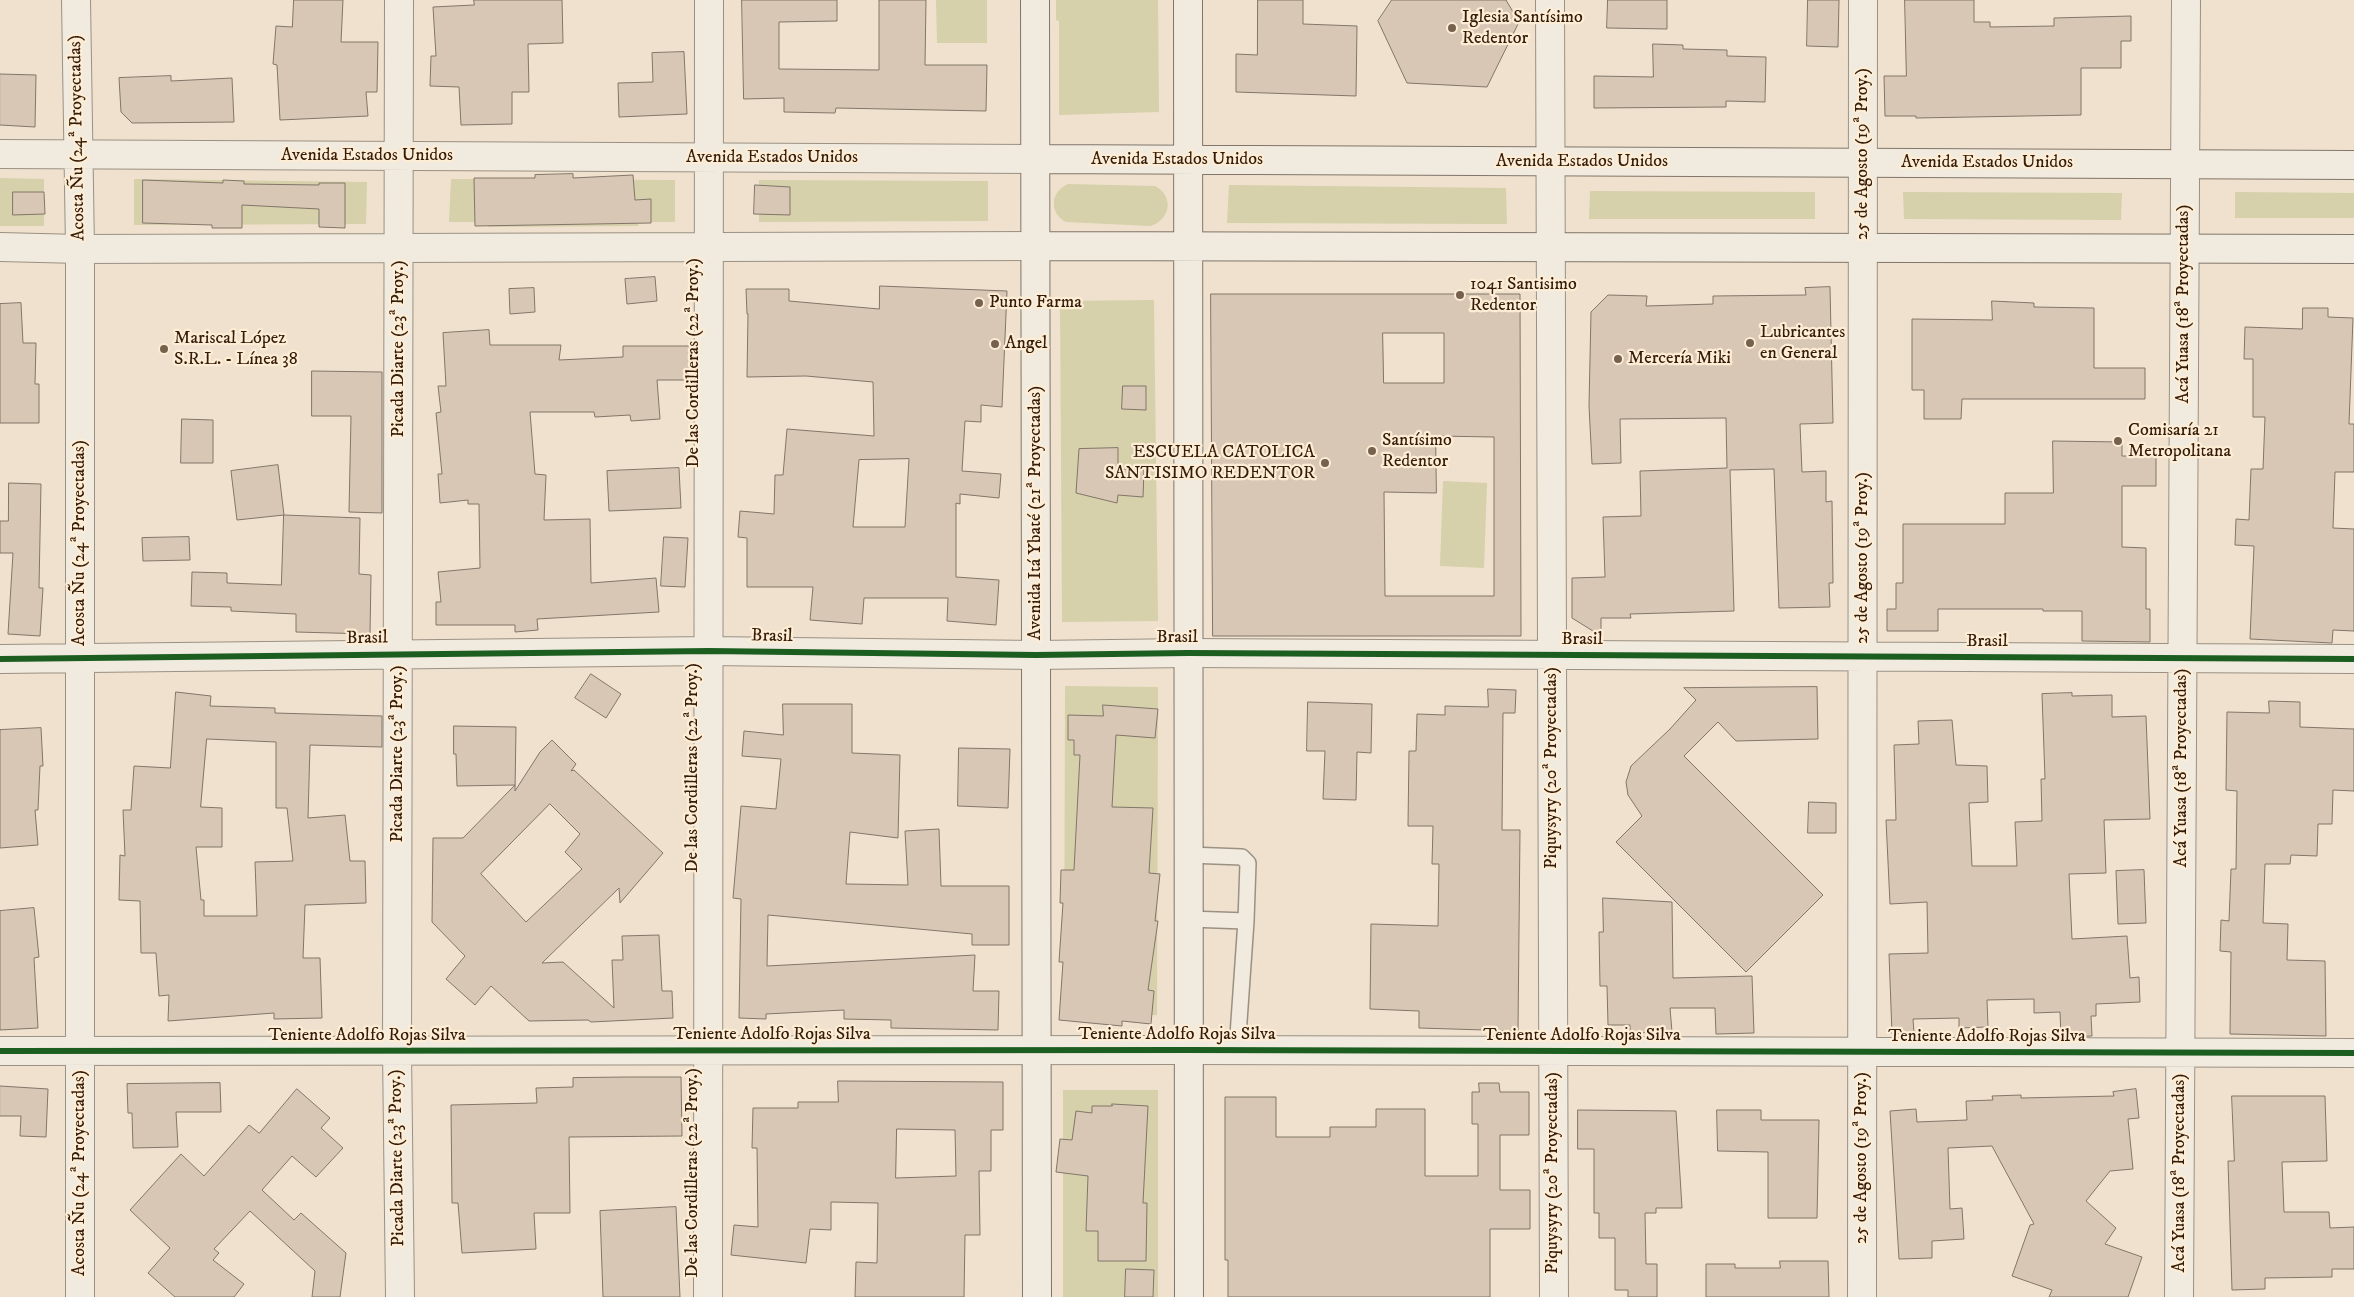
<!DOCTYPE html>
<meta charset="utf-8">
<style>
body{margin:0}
canvas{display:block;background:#efe1cd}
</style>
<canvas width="2354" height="1297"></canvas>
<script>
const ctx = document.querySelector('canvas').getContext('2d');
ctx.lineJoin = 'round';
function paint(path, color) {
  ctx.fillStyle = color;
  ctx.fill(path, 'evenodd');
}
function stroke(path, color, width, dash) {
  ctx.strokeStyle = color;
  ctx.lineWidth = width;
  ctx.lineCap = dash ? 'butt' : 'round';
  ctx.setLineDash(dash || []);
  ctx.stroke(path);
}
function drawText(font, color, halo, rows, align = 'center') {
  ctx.font = font + ' "IM FELL DW Pica",serif';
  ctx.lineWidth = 4.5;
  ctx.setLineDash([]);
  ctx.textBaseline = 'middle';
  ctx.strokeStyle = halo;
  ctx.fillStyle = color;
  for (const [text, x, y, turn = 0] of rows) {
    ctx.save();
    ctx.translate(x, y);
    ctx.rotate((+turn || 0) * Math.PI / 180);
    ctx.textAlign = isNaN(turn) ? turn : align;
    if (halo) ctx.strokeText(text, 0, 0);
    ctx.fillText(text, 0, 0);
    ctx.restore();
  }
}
const green = new Path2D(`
 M 936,0 L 987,0 L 987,43 L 937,43 Z
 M 1056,0 L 1158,0 L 1159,112 L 1059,115 L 1059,21 L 1056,20 Z
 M 0,178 L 44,179 L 44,226 L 0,226 Z
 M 134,179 L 367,182 L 366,224 L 134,225 Z
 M 451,179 L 675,180 L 675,222 L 638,222 L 638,226 L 488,227 L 488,222 L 449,222 Z
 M 759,180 L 988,181 L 988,221 L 759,222 Z
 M 1068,184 L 1155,186 C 1174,196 1171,219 1151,226 L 1066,222 C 1049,213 1050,192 1068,184 Z
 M 1229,185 L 1506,188 L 1507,224 L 1227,223 Z
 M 1590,191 L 1815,192 L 1815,219 L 1589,219 Z
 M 1903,192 L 2122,193 L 2121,220 L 1904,219 Z
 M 2235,192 L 2354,193 L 2354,218 L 2235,218 Z
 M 1154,300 L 1158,621 L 1062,622 L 1060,301 Z
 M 1443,481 L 1487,483 L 1484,568 L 1440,566 Z
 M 1065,686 L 1158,687 L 1157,1015 L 1064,1014 Z
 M 1063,1090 L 1158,1090 L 1158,1297 L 1063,1297 Z`);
const building = new Path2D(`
 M 294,0 L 343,0 L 341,42 L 378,42 L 377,92 L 366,92 L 368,116 L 280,120 L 277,65 L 273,64 L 276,26 L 292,27 Z
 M 474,0 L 562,0 L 563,43 L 528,44 L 529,92 L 512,92 L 512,124 L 461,125 L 459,87 L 430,86 L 431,56 L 436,56 L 433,7 L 474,5 Z
 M 742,0 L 837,0 L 837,21 L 779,22 L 779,69 L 879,70 L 879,0 L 926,0 L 925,65 L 987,65 L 986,111 L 836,108 L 835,113 L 784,112 L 784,98 L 744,99 Z
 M 1258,0 L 1303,0 L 1303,24 L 1357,26 L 1356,96 L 1236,92 L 1236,54 L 1257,55 Z
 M 1392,0 L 1506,0 L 1519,22 L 1487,87 L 1407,83 L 1378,21 Z
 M 1608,0 L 1667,0 L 1667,29 L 1607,28 Z
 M 1808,0 L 1839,0 L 1838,47 L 1807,46 Z
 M 1905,0 L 1974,0 L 1974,22 L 1990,22 L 1990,27 L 2054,26 L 2054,18 L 2131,16 L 2131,41 L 2121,41 L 2121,68 L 2081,68 L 2081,115 L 1916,118 L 1916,116 L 1885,116 L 1884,76 L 1906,76 Z
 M 1653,44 L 1683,45 L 1683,49 L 1727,50 L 1727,56 L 1766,57 L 1765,102 L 1726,101 L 1726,107 L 1594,108 L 1594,76 L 1653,77 Z
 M 684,52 L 687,114 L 619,117 L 618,83 L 653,82 L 652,53 Z
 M 0,74 L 36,75 L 35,127 L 0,125 Z
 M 171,76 L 171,81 L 232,78 L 234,122 L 132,123 L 121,112 L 119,78 Z
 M 573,174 L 573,178 L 633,175 L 635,200 L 651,199 L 651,223 L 475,226 L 474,178 L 535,178 L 535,175 Z
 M 143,180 L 223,183 L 223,180 L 244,181 L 244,184 L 319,185 L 319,183 L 345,183 L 345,228 L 319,227 L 319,209 L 242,205 L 242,228 L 212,228 L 212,225 L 143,223 Z
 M 755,185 L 790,187 L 790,215 L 754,214 Z
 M 13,192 L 44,192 L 45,214 L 13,215 Z
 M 655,277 L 657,301 L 627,304 L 625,279 Z
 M 880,286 L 1007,291 L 1002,407 L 981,405 L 981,422 L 965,421 L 962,471 L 1001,474 L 999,498 L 960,494 L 960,504 L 956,503 L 956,577 L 999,580 L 996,625 L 947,621 L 948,598 L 864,598 L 862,624 L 810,620 L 813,587 L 747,587 L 747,538 L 738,537 L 740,511 L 774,514 L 775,475 L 783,475 L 787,429 L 874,436 L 873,382 L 806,376 L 747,377 L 748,314 L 747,314 L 746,289 L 789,289 L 789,301 L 879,309 ZM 909,459 L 905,527 L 853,527 L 859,460 Z
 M 1830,287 L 1833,423 L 1800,424 L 1802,472 L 1826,471 L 1826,502 L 1832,501 L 1833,583 L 1829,583 L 1830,607 L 1779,608 L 1774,469 L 1730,470 L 1734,611 L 1630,614 L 1631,618 L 1601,618 L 1601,636 L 1572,618 L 1572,578 L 1605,577 L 1603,517 L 1641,516 L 1640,471 L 1727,468 L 1726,418 L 1620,419 L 1621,463 L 1592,464 L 1589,406 L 1591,312 L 1608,295 L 1647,296 L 1646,306 L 1713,304 L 1713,296 L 1806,295 L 1805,288 Z
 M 534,288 L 535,312 L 510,314 L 509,289 Z
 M 1211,294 L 1520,294 L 1521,636 L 1213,636 ZM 1383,333 L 1444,333 L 1444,383 L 1384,383 ZM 1436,436 L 1494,437 L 1494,596 L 1385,596 L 1384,492 L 1436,493 Z
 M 1992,301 L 2034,303 L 2034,307 L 2094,308 L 2094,368 L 2145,368 L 2145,399 L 1962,399 L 1961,419 L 1924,419 L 1924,390 L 1912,390 L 1912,319 L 1992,320 Z
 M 21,303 L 23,343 L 36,343 L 35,384 L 39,384 L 39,423 L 0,423 L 0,304 Z
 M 2303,308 L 2328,308 L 2328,317 L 2353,318 L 2349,424 L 2354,424 L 2354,472 L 2335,472 L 2333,528 L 2354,529 L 2354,631 L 2333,630 L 2332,643 L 2250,639 L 2254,546 L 2235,545 L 2236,519 L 2249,520 L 2251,469 L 2263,469 L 2265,417 L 2253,417 L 2253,359 L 2244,359 L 2245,327 L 2302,329 Z
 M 489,330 L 490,345 L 561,345 L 559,360 L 623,357 L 623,346 L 693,346 L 693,380 L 657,380 L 660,419 L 631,421 L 630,415 L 595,417 L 594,412 L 530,412 L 535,474 L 546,475 L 544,520 L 590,519 L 591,583 L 656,578 L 659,612 L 537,619 L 538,630 L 515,632 L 515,625 L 436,625 L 436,602 L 441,602 L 438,572 L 480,568 L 479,504 L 468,504 L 468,500 L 440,503 L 438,474 L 442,474 L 436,413 L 441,412 L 438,386 L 446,386 L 443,333 Z
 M 312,371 L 382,372 L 382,513 L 349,512 L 351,416 L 312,416 Z
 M 1123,386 L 1146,386 L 1146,410 L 1122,409 Z
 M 182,419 L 213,420 L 213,463 L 181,463 Z
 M 2053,441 L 2122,442 L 2122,456 L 2156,456 L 2156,486 L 2122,486 L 2122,547 L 2146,548 L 2146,609 L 2150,609 L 2150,642 L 2082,641 L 2082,611 L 2043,611 L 2043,609 L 1938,609 L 1938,631 L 1887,631 L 1887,609 L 1896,609 L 1896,583 L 1903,583 L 1903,524 L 2005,524 L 2005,493 L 2053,493 Z
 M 1118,448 L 1118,469 L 1144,470 L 1143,497 L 1118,495 L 1117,503 L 1076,493 L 1079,449 Z
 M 278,465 L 284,515 L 237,520 L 231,471 Z
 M 679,468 L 681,508 L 609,511 L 607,471 Z
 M 9,483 L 41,484 L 39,588 L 43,588 L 40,636 L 8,634 L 13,553 L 0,553 L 0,521 L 8,521 Z
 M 284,515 L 360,518 L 359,574 L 371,575 L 370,634 L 296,632 L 296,614 L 231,611 L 231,607 L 191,606 L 192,572 L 227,573 L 227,583 L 281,585 Z
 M 189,537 L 190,560 L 143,561 L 142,538 Z
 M 664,537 L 688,538 L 685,587 L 661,586 Z
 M 591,674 L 621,694 L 606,718 L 575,698 Z
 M 1817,687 L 1818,739 L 1736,741 L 1718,722 L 1684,756 L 1823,895 L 1746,972 L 1616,842 L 1642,816 L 1628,795 L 1626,782 L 1631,766 L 1670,729 L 1696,700 L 1684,688 Z
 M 1488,689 L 1516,690 L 1515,713 L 1503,713 L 1502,830 L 1520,830 L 1518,1031 L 1419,1028 L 1419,1011 L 1370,1009 L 1371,924 L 1438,926 L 1439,864 L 1432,864 L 1433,826 L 1408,826 L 1409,751 L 1416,751 L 1417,714 L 1445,715 L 1445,706 L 1488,707 Z
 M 176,692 L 211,696 L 210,706 L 275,708 L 275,713 L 382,716 L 382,747 L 310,745 L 308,818 L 345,815 L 350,861 L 365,861 L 366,903 L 305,905 L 303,958 L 320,958 L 322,1018 L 274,1019 L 274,1013 L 168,1021 L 169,995 L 159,996 L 156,953 L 141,953 L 140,901 L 119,900 L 120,855 L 125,856 L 123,810 L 131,810 L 134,766 L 170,768 ZM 207,739 L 276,742 L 276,808 L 287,808 L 293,861 L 255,862 L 257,916 L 204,916 L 204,900 L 201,900 L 196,847 L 222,847 L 222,808 L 201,807 Z
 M 2072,693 L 2072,696 L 2112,695 L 2112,717 L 2146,716 L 2150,819 L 2104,820 L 2106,873 L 2069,874 L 2072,939 L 2127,936 L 2130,978 L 2139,977 L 2140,1002 L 2096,1004 L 2096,1016 L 2091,1016 L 2092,1036 L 2061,1037 L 2060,1012 L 2034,1013 L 2034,999 L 1987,1000 L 1988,1027 L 1959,1028 L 1959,1018 L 1913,1019 L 1914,1033 L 1892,1034 L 1889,954 L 1928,953 L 1927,902 L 1890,904 L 1886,820 L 1896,820 L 1894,745 L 1919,744 L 1918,721 L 1952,720 L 1956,765 L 1987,766 L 1988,802 L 1969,803 L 1972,866 L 2017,866 L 2015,822 L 2042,821 L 2041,779 L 2045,779 L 2042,694 Z
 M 2269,701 L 2300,702 L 2300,727 L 2354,729 L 2354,791 L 2333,790 L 2332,824 L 2318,824 L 2317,856 L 2291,855 L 2290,864 L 2265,864 L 2263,923 L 2288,924 L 2287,960 L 2325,961 L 2326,1036 L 2230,1034 L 2231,952 L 2220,951 L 2221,920 L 2229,921 L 2231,869 L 2236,869 L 2237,791 L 2226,790 L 2227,712 L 2269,713 Z
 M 1308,702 L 1372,704 L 1371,753 L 1357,752 L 1356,800 L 1323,799 L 1325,751 L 1307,751 Z
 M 783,704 L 852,704 L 852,753 L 900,755 L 898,838 L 850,832 L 846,884 L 908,885 L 905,831 L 939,829 L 941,886 L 1009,886 L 1009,945 L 972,945 L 972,934 L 768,915 L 767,966 L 975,955 L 973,991 L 999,991 L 998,1030 L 891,1028 L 891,1020 L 844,1019 L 844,1010 L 766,1014 L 766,1019 L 739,1018 L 741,899 L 733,898 L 741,806 L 776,809 L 781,759 L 742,756 L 744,731 L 783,735 Z
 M 1103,705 L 1158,709 L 1155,738 L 1116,735 L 1112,807 L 1153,808 L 1149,873 L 1160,874 L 1155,921 L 1158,921 L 1148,990 L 1154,991 L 1151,1024 L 1122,1021 L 1122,1026 L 1059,1020 L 1063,962 L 1059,962 L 1063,903 L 1060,903 L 1061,870 L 1074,870 L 1080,755 L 1074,755 L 1074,740 L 1068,740 L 1068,715 L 1103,716 Z
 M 454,726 L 516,727 L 515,791 L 540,752 L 552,740 L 576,764 L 571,771 L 574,770 L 663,853 L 620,903 L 619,888 L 542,963 L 563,962 L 614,1008 L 612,960 L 623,960 L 622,936 L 659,935 L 662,991 L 672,991 L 673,1018 L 591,1022 L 588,1020 L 529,1021 L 491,986 L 475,1005 L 446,979 L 465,956 L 432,922 L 433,838 L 463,838 L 515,785 L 457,786 L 456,754 L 454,754 ZM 550,804 L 580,834 L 565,852 L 582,869 L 526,922 L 481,874 Z
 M 41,728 L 43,766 L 40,766 L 38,810 L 35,810 L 38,845 L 0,848 L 0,730 Z
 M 959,748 L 1010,749 L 1008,808 L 958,806 Z
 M 1809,802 L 1836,803 L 1836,833 L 1808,833 Z
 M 2144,870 L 2146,923 L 2118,924 L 2116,871 Z
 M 1603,898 L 1672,902 L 1673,978 L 1752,976 L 1754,1033 L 1716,1034 L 1715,1008 L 1670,1008 L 1672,1032 L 1630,1033 L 1630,1025 L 1608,1025 L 1607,986 L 1600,986 L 1599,932 L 1603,932 Z
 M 34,908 L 39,957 L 34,958 L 38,1028 L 0,1030 L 0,911 Z
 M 629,1077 L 681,1077 L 682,1136 L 569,1137 L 570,1213 L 534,1213 L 536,1249 L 462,1253 L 458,1203 L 452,1203 L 451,1105 L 537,1103 L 536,1088 L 573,1087 L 573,1078 Z
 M 838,1081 L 1003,1082 L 1003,1130 L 991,1130 L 991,1171 L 979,1171 L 980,1235 L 965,1235 L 964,1297 L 855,1297 L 856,1262 L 877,1263 L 878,1203 L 831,1202 L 831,1230 L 810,1229 L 806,1263 L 731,1255 L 734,1225 L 758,1227 L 757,1148 L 752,1148 L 753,1108 L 798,1108 L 798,1102 L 838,1102 ZM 897,1129 L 955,1130 L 956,1176 L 896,1178 Z
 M 220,1083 L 221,1112 L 176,1112 L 178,1147 L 133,1148 L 132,1113 L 128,1113 L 127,1084 Z
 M 1479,1083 L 1499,1083 L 1500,1092 L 1529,1092 L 1529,1135 L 1500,1135 L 1500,1190 L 1530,1190 L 1530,1229 L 1490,1229 L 1490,1297 L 1228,1297 L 1228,1260 L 1225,1260 L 1225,1097 L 1276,1097 L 1276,1137 L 1330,1137 L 1330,1127 L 1376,1127 L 1376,1109 L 1425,1109 L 1425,1176 L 1478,1176 L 1478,1124 L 1472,1124 L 1472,1092 L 1479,1092 Z
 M 0,1086 L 48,1089 L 46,1137 L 20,1136 L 21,1116 L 0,1116 Z
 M 297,1089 L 330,1118 L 321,1128 L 343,1148 L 316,1177 L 292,1156 L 262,1190 L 294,1220 L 301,1213 L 346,1253 L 340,1297 L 312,1297 L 315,1271 L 250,1211 L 214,1249 L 219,1253 L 213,1260 L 244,1284 L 234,1297 L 175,1297 L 148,1273 L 170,1248 L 130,1210 L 181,1154 L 204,1176 L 249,1125 L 259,1133 Z
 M 2136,1089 L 2139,1118 L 2128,1119 L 2133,1169 L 2110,1171 L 2086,1201 L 2116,1228 L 2105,1244 L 2142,1257 L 2128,1297 L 2049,1297 L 2052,1290 L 2012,1276 L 2030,1225 L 2034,1224 L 1992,1146 L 1948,1148 L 1950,1209 L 1962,1208 L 1964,1239 L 1932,1241 L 1932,1258 L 1899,1259 L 1890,1111 L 1916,1109 L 1917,1122 L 1967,1120 L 1966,1101 L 1993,1100 L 1992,1096 L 2021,1095 L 2021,1098 L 2114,1096 L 2113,1092 Z
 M 2232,1096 L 2325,1096 L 2327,1161 L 2282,1162 L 2284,1212 L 2329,1212 L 2330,1228 L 2354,1227 L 2354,1269 L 2332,1269 L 2332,1277 L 2265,1278 L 2265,1289 L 2232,1290 L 2228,1161 L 2234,1161 Z
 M 1112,1104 L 1148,1106 L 1143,1203 L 1147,1203 L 1146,1261 L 1098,1261 L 1098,1231 L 1086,1231 L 1088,1176 L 1056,1172 L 1060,1139 L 1072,1140 L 1076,1111 L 1092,1113 L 1092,1106 L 1112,1106 Z
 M 1578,1110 L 1676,1111 L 1682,1208 L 1656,1208 L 1656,1213 L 1645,1213 L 1646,1264 L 1657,1264 L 1657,1297 L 1628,1297 L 1628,1290 L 1615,1290 L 1615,1238 L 1599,1238 L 1599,1213 L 1594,1213 L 1594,1149 L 1578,1149 Z
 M 1717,1110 L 1761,1110 L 1761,1120 L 1819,1120 L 1817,1218 L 1768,1218 L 1768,1152 L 1718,1151 Z
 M 676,1207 L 680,1297 L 603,1297 L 600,1211 Z
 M 1780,1261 L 1828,1261 L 1829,1297 L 1706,1297 L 1706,1264 L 1735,1264 L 1735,1268 L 1780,1268 Z
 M 1126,1269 L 1154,1270 L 1153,1297 L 1125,1297 Z`);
const lane = new Path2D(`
 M 1189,855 L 1242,857 L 1248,863 L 1246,921
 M 1189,919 L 1246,921 L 1237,1050`);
const street = new Path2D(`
 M 76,0 L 80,249 L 80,1297
 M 399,0 L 397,1051 L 400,1297
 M 1550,0 L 1554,1297
 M 0,154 L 1035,159
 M 0,247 L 80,249 L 1036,246
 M 0,659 L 709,651 L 1036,655 L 1188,653 L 2354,659
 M 0,1051 L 1189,1050 L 2354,1053
 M 708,1297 L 709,0
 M 1862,1297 L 1863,0
 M 2179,1297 L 2186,0`);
const secondary = new Path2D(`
 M 1035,0 L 1037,1297
 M 1188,0 L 1189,1297
 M 1035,159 L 2354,165
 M 1036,246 L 2354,249`);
const cycleway = new Path2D(`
 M 0,659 L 709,651 L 1036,655 L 1188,653 L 2354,659
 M 0,1051 L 1189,1050 L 2354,1053`);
const markers = [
 [1452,28,5,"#76614e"],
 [1460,295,5,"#76614e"],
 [979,303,5,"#76614e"],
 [1750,343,5,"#76614e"],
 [995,344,5,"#76614e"],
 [164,349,5,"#76614e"],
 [1618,359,5,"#76614e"],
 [2118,441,5,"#76614e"],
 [1372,451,5,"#76614e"],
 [1325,463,5,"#76614e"]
];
const poiNames = [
 ["Iglesia Santísimo",1462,18],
 ["Redentor",1462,39],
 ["1041 Santisimo",1470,285],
 ["Redentor",1470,306],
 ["Punto Farma",989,303],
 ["Lubricantes",1760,333],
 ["en General",1760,354],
 ["Mariscal López",174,339],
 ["S.R.L. - Línea 38",174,360],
 ["Angel",1005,344],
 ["Mercería Miki",1628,359],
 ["Comisaría 21",2128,431],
 ["Metropolitana",2128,452],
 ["Santísimo",1382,441],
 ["Redentor",1382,462],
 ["ESCUELA CATOLICA",1315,453,"right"],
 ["SANTISIMO REDENTOR",1315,474,"right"]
];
const streetNames = [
 ["Acosta Ñu (24ª Proyectadas)",78,138,-91],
 ["25 de Agosto (19ª Proy.)",1863,154,-90],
 ["Avenida Estados Unidos",367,156],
 ["Avenida Estados Unidos",772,158],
 ["Avenida Estados Unidos",1177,160],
 ["Avenida Estados Unidos",1582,162],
 ["Avenida Estados Unidos",1987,163],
 ["Acá Yuasa (18ª Proyectadas)",2184,304,-90],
 ["Picada Diarte (23ª Proy.)",399,349,-90],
 ["De las Cordilleras (22ª Proy.)",694,363,-90],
 ["Avenida Itá Ybaté (21ª Proyectadas)",1036,513,-90],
 ["Acosta Ñu (24ª Proyectadas)",80,543,-90],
 ["25 de Agosto (19ª Proy.)",1863,558,-90],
 ["Brasil",772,637,1],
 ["Brasil",1177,638],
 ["Brasil",367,639,-1],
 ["Brasil",1582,640],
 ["Brasil",1987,642],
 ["Picada Diarte (23ª Proy.)",398,754,-90],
 ["De las Cordilleras (22ª Proy.)",693,768,-90],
 ["Piquysyry (20ª Proyectadas)",1552,768,-90],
 ["Acá Yuasa (18ª Proyectadas)",2182,768,-90],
 ["Teniente Adolfo Rojas Silva",772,1035],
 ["Teniente Adolfo Rojas Silva",1177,1035],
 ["Teniente Adolfo Rojas Silva",367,1036],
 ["Teniente Adolfo Rojas Silva",1582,1036],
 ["Teniente Adolfo Rojas Silva",1987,1037],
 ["Picada Diarte (23ª Proy.)",398,1158,-91],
 ["25 de Agosto (19ª Proy.)",1862,1158,-90],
 ["Acosta Ñu (24ª Proyectadas)",80,1173,-90],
 ["De las Cordilleras (22ª Proy.)",693,1173,-90],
 ["Piquysyry (20ª Proyectadas)",1553,1173,-90],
 ["Acá Yuasa (18ª Proyectadas)",2180,1173,-90]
];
paint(green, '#d6d0ab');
paint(building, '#d9c7b5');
stroke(building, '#817669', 1);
stroke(lane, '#9b9183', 18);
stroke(street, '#9b9183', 30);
stroke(secondary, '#817669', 30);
stroke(lane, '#f1eadf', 15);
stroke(street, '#f1eadf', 28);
stroke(secondary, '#f1eadf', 28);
stroke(cycleway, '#1b5e20', 6);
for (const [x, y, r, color] of markers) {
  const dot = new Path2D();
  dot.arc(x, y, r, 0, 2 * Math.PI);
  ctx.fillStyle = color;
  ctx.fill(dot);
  stroke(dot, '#feedd5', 2);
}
drawText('18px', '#351c0a', '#feedd5', poiNames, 'left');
drawText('18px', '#351c0a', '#feedd5', streetNames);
</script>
